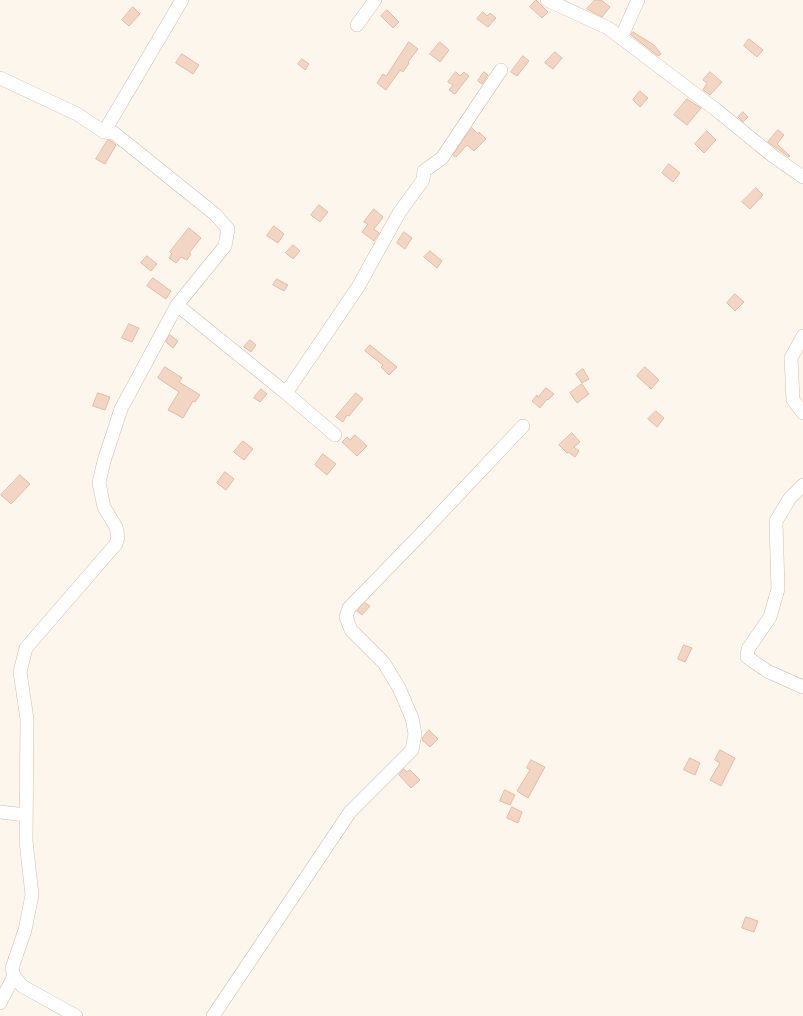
<!DOCTYPE html>
<style>
body{margin:0}
canvas{display:block;background:#fdf6ec}
</style>
<canvas width="803" height="1016"></canvas>
<script>
const ctx = document.querySelector('canvas').getContext('2d');
ctx.lineJoin = 'round';
function paint(path, color) {
  ctx.fillStyle = color;
  ctx.fill(path, 'evenodd');
}
function stroke(path, color, width, dash) {
  ctx.strokeStyle = color;
  ctx.lineWidth = width;
  ctx.lineCap = dash ? 'butt' : 'round';
  ctx.setLineDash(dash || []);
  ctx.stroke(path);
}
const building = new Path2D(`
 M 536,0 L 548,12 L 542,18 L 530,7 Z
 M 595,0 L 601,0 L 610,7 L 602,17 L 587,9 Z
 M 133,7 L 140,14 L 129,26 L 122,20 Z
 M 387,10 L 399,22 L 393,28 L 381,16 Z
 M 483,12 L 487,16 L 490,13 L 496,18 L 488,27 L 477,19 Z
 M 633,32 L 654,45 L 661,54 L 658,56 L 631,35 Z
 M 749,39 L 763,50 L 757,57 L 744,46 Z
 M 409,42 L 418,49 L 408,62 L 409,63 L 403,72 L 400,70 L 386,90 L 377,83 L 383,74 L 386,76 Z
 M 440,42 L 449,50 L 440,62 L 430,54 Z
 M 555,52 L 562,58 L 553,69 L 545,63 Z
 M 182,54 L 199,65 L 193,74 L 176,63 Z
 M 523,56 L 529,61 L 517,76 L 511,72 Z
 M 302,59 L 309,64 L 305,70 L 298,64 Z
 M 456,72 L 460,76 L 464,72 L 469,76 L 455,94 L 449,90 L 453,85 L 448,82 Z
 M 484,72 L 488,75 L 482,84 L 478,81 Z
 M 710,72 L 722,82 L 710,95 L 703,90 L 707,83 L 703,80 Z
 M 640,91 L 648,98 L 640,107 L 633,100 Z
 M 687,99 L 701,108 L 687,125 L 674,115 Z
 M 743,112 L 748,117 L 743,122 L 738,117 Z
 M 472,128 L 478,134 L 479,132 L 486,139 L 474,151 L 467,145 L 456,157 L 453,155 Z
 M 778,130 L 784,135 L 777,144 L 790,156 L 789,157 L 768,142 Z
 M 707,131 L 716,140 L 704,153 L 695,144 Z
 M 108,140 L 111,141 L 116,145 L 105,164 L 96,159 Z
 M 669,164 L 680,173 L 673,182 L 662,173 Z
 M 756,188 L 763,195 L 750,209 L 742,202 Z
 M 319,205 L 328,212 L 320,222 L 311,215 Z
 M 374,209 L 383,217 L 374,229 L 379,233 L 374,241 L 362,232 L 368,224 L 364,222 Z
 M 274,226 L 284,234 L 278,243 L 267,236 Z
 M 189,228 L 201,238 L 189,253 L 191,254 L 187,260 L 181,257 L 176,263 L 169,258 L 172,254 L 170,252 Z
 M 404,232 L 412,238 L 405,249 L 397,243 Z
 M 293,245 L 300,251 L 293,259 L 286,253 Z
 M 430,251 L 442,261 L 437,268 L 424,257 Z
 M 147,256 L 157,264 L 151,271 L 141,263 Z
 M 153,278 L 171,291 L 166,299 L 147,286 Z
 M 277,279 L 288,285 L 284,291 L 273,285 Z
 M 735,294 L 744,302 L 735,311 L 727,303 Z
 M 129,324 L 139,328 L 132,342 L 122,338 Z
 M 170,335 L 178,341 L 173,348 L 166,342 Z
 M 250,340 L 256,345 L 251,352 L 244,347 Z
 M 370,345 L 397,367 L 389,375 L 381,367 L 383,365 L 365,351 Z
 M 165,367 L 182,378 L 179,382 L 200,395 L 195,402 L 193,401 L 183,418 L 168,410 L 179,392 L 158,378 Z
 M 645,367 L 659,380 L 651,389 L 637,376 Z
 M 583,369 L 589,379 L 582,383 L 576,374 Z
 M 582,384 L 589,394 L 577,403 L 570,393 Z
 M 546,388 L 554,394 L 548,400 L 547,399 L 540,408 L 532,401 L 537,395 L 538,397 Z
 M 261,389 L 267,394 L 260,402 L 254,398 Z
 M 98,393 L 110,397 L 105,410 L 93,406 Z
 M 356,393 L 363,399 L 349,416 L 347,415 L 343,422 L 336,417 Z
 M 656,411 L 664,418 L 657,427 L 648,419 Z
 M 572,433 L 580,442 L 574,447 L 579,451 L 575,457 L 568,452 L 567,453 L 559,445 Z
 M 355,435 L 367,446 L 357,456 L 342,442 L 347,437 L 350,440 Z
 M 243,441 L 253,449 L 244,460 L 234,452 Z
 M 323,454 L 336,464 L 327,475 L 315,465 Z
 M 225,472 L 234,479 L 226,490 L 217,483 Z
 M 20,475 L 30,484 L 11,504 L 1,495 Z
 M 365,603 L 370,606 L 362,615 L 357,611 Z
 M 684,645 L 692,648 L 685,662 L 678,659 Z
 M 429,730 L 438,739 L 430,747 L 422,740 L 423,737 Z
 M 720,750 L 735,758 L 721,786 L 710,780 L 720,763 L 715,760 Z
 M 690,758 L 700,763 L 695,775 L 684,770 Z
 M 531,760 L 545,767 L 528,798 L 517,791 L 530,770 L 527,768 Z
 M 404,769 L 407,772 L 410,770 L 420,780 L 411,788 L 399,775 Z
 M 505,790 L 515,795 L 510,805 L 500,801 Z
 M 512,807 L 522,812 L 518,823 L 507,818 Z
 M 746,917 L 758,921 L 754,932 L 742,928 Z`);
const minor = new Path2D(`
 M 547,0 L 608,28 L 715,109 L 773,156 L 803,177
 M 357,25 L 375,0
 M 621,38 L 638,0
 M 0,78 L 77,114 L 104,132 L 114,133 L 216,215 L 228,229 L 225,246 L 177,305 L 121,409 L 104,461 L 99,483 L 104,507 L 116,527 L 118,537 L 116,544 L 26,648 L 20,672 L 27,719 L 26,841 L 32,895 L 25,930 L 12,968 L 14,976 L 22,986 L 76,1016
 M 104,132 L 182,0
 M 177,305 L 286,393 L 335,435
 M 803,336 L 791,358 L 793,400 L 803,413
 M 286,393 L 358,287 L 399,213 L 423,180 L 424,171 L 442,158 L 501,70
 M 803,485 L 790,498 L 776,521 L 778,589 L 770,617 L 748,649 L 747,657 L 767,671 L 803,687
 M 0,812 L 26,815
 M 0,1003 L 14,976
 M 213,1016 L 350,812 L 412,750 L 415,734 L 412,718 L 399,688 L 384,663 L 351,630 L 346,617 L 349,608 L 422,533 L 523,426`);
paint(building, '#f3d5c3');
stroke(building, '#e6bba3', 1);
stroke(minor, '#d1beb0', 14);
stroke(minor, '#fff', 13);
</script>
